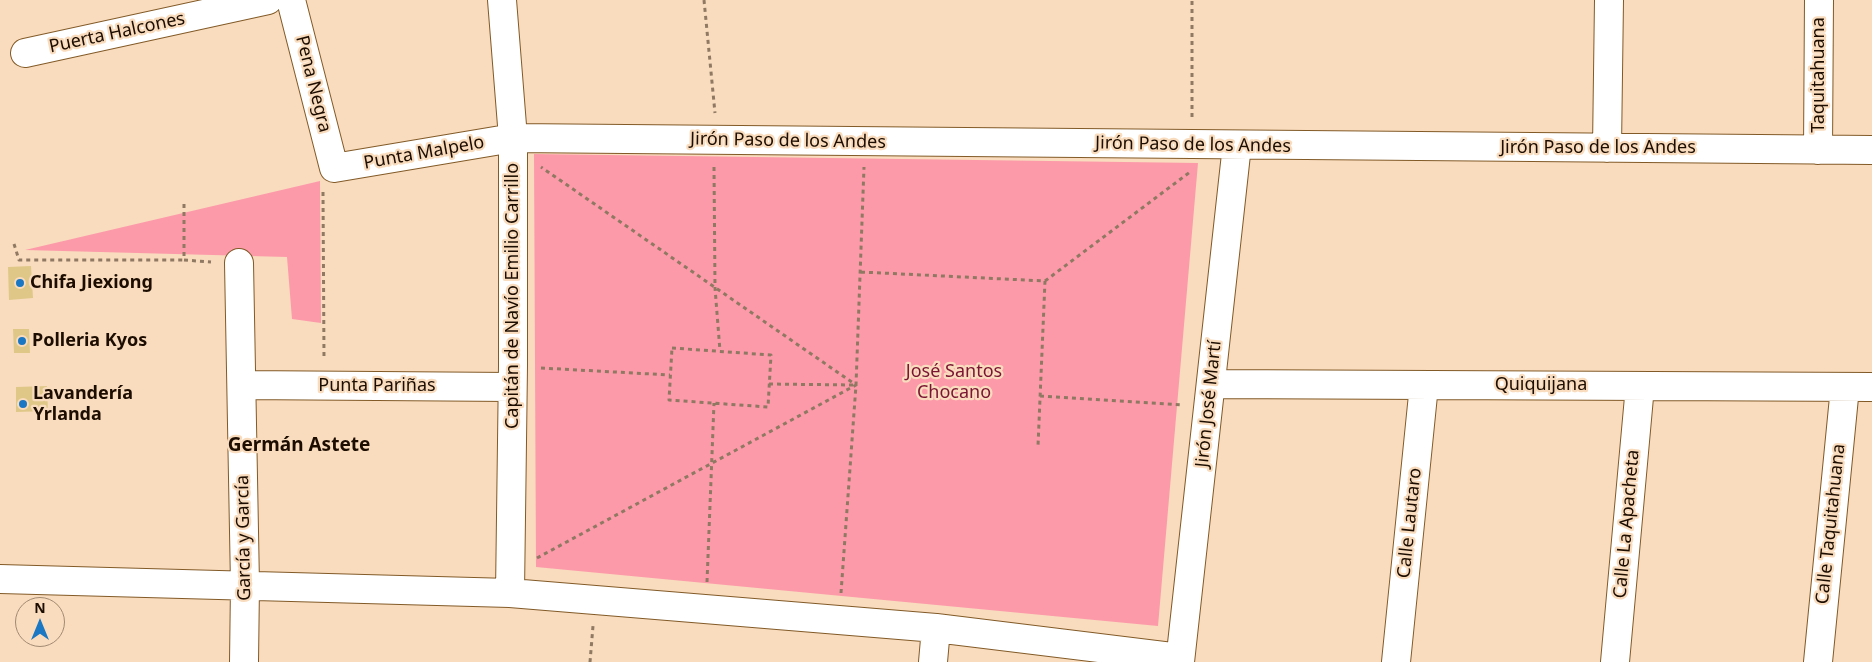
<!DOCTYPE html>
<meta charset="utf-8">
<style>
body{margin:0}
#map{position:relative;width:1872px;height:662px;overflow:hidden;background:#f9dcbe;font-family:"Noto Sans",sans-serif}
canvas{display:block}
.north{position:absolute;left:15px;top:597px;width:50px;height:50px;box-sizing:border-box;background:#f9dcbe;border:1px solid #a18972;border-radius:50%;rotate:0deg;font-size:14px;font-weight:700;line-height:20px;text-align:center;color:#1c0d00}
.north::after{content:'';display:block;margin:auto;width:18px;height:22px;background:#1a77c3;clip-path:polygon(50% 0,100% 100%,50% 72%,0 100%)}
</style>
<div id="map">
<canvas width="1872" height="662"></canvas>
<div class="north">N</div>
</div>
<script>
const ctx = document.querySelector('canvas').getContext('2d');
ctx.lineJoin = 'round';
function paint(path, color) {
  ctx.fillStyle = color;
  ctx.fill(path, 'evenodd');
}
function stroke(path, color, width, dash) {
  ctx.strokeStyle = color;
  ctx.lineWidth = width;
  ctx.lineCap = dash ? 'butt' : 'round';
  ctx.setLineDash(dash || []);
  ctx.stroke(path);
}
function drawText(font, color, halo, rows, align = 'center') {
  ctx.font = font + ' "Noto Sans",sans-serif';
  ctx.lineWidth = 4.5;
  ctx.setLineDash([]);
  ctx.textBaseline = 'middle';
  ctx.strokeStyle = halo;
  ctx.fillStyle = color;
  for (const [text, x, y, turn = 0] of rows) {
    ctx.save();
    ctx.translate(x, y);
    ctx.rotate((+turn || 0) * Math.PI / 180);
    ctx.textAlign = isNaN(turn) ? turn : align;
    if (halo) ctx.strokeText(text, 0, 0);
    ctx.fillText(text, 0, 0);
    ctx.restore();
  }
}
const green = new Path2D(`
 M 534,154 L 1198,163 L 1158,626 L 536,567 Z
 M 320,181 L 321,323 L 292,319 L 287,257 L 25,250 Z`);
const building = new Path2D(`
 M 31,266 L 33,298 L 9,300 L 8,267 Z
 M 13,329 L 29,329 L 30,353 L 14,353 Z
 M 47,386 L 48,411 L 16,412 L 16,387 Z
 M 24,603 L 58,604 L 58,632 L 55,632 L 55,607 L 24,607 Z`);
const path = new Path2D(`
 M 704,0 L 715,113
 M 1192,117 L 1192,0
 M 714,167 L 715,288 L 720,351
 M 323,192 L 324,358
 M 184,204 L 184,260 L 211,262
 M 14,244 L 19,260 L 184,260
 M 861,272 L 1045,281 L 1038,446
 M 1045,281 L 1190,172
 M 672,348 L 771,355 L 768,407 L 669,400 Z
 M 541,368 L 670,375
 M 769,384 L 854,385
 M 1040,396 L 1182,405
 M 537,558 L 856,385 L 541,167
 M 707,582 L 714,403
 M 841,593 L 856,385 L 864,167
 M 590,662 L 593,626`);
const minor = new Path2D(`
 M 291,0 L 334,168 L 513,138 L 1872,150
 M 502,0 L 513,138 L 513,366 L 510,593
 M 25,53 L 268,0
 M 1607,148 L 1609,0
 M 1818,150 L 1819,0
 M 239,263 L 245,585 L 244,662
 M 1211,384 L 1872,387
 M 242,385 L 512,387
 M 0,579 L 510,593 L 936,628 L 1180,658
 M 933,662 L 936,628
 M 1180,662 L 1237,145
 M 1396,662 L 1424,385
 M 1615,662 L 1640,386
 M 1818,662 L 1845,387`);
const markers = [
 [20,283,5,"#1a77c3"],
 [22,341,5,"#1a77c3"],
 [23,404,5,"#1a77c3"]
];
const streetNames = [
 ["Puerta Halcones",117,33,-12],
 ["Taquitahuana",1819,75,-90],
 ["Pena Negra",313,84,76],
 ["Jirón Paso de los Andes",788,141,1],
 ["Jirón Paso de los Andes",1193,145,1],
 ["Jirón Paso de los Andes",1598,148],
 ["Punta Malpelo",424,153,-10],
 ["Capitán de Navío Emilio Carrillo",513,296,-90],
 ["Quiquijana",1541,385],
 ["Punta Pariñas",377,386],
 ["Jirón José Martí",1209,404,-84],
 ["Calle Lautaro",1410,523,-84],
 ["Calle La Apacheta",1627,524,-85],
 ["Calle Taquitahuana",1831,524,-84],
 ["García y García",244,538,-91]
];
const poiNames = [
 ["Chifa Jiexiong",30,283],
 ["Polleria Kyos",32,341],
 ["Lavandería",33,394],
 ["Yrlanda",33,415]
];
const parkNames = [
 ["José Santos",954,372],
 ["Chocano",954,393]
];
const neighbourhoodNames = [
 ["Germán Astete",299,446]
];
paint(green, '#fc9aaa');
paint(building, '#dfc788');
stroke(minor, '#825a27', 30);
stroke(path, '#907963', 3, [4, 4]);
stroke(minor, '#fff', 28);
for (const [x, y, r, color] of markers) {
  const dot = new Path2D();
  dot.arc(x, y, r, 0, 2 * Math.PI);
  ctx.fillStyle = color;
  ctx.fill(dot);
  stroke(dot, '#f9dcbe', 2);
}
drawText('18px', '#1c0d00', '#f9dcbe', streetNames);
drawText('bold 18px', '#1c0d00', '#f9dcbe', poiNames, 'left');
drawText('18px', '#7a1433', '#f9dcbe', parkNames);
drawText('bold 19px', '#1c0d00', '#f9dcbe', neighbourhoodNames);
</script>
